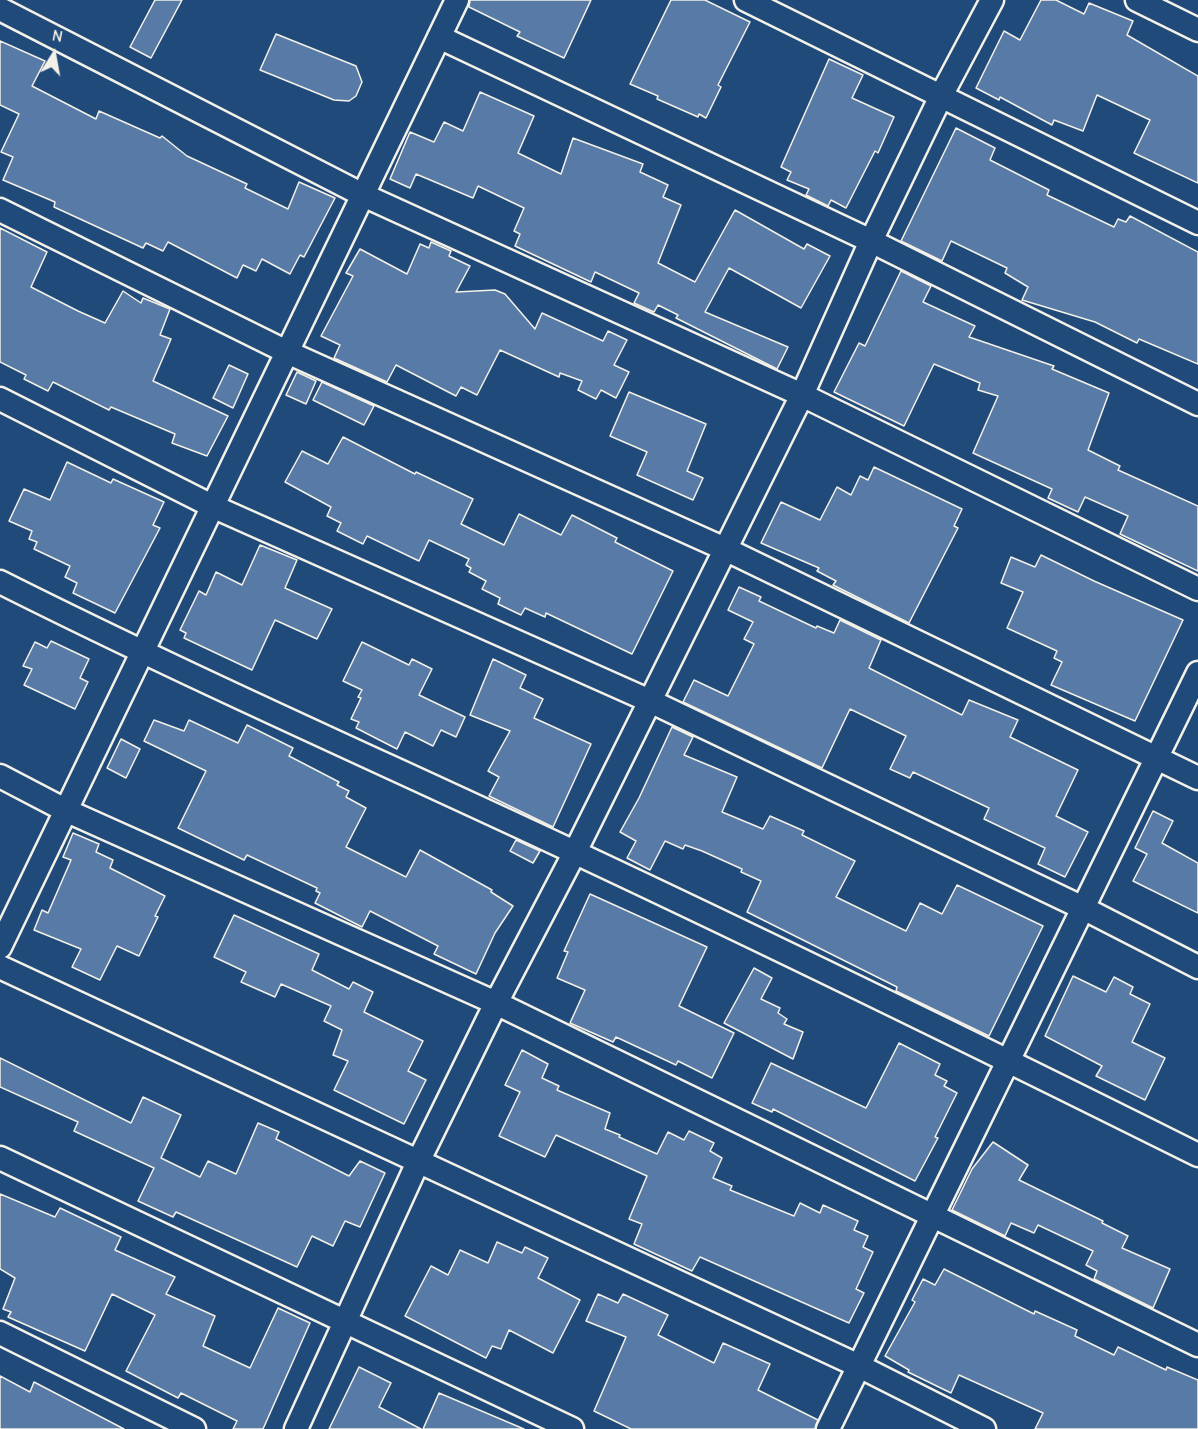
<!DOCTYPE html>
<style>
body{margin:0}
#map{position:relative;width:1198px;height:1429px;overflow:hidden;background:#1f4a7a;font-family:"Comic Neue",sans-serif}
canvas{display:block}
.north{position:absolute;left:24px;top:24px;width:60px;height:60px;-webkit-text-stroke:4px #1f4a7a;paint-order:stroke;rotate:11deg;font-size:16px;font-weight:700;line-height:24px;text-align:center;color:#f4f1e8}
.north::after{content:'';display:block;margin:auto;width:21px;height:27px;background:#f4f1e8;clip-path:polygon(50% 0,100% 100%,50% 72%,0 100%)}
</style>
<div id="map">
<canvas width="1198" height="1429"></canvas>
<div class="north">N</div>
</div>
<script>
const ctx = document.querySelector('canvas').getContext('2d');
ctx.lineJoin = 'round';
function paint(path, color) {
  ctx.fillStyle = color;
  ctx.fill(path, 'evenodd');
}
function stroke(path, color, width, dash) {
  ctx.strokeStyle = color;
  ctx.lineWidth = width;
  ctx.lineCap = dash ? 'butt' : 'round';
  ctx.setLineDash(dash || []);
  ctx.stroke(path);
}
const building = new Path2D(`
 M 155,0 L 182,0 L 151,58 L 130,47 Z
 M 470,0 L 591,0 L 564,58 L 517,36 L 520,32 L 469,7 Z
 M 671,0 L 705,0 L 750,22 L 718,85 L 721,87 L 706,118 L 699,114 L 698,117 L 657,99 L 658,96 L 630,84 Z
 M 1041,0 L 1056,0 L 1084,14 L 1089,3 L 1133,21 L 1127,35 L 1198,76 L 1198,183 L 1134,153 L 1150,120 L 1097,95 L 1083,131 L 1054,120 L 1052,125 L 1000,97 L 999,100 L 976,88 L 1004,31 L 1020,40 Z
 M 276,34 L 356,66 L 362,82 L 356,96 L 349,101 L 334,100 L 260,70 Z
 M 0,41 L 45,61 L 32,86 L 96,119 L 99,111 L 160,138 L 162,136 L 187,156 L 247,184 L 245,188 L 288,209 L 299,182 L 335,198 L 304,257 L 300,255 L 290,274 L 262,259 L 256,271 L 243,265 L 237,278 L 168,242 L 163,251 L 146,243 L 143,248 L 54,207 L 55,202 L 3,180 L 13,157 L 1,152 L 19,114 L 0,105 Z
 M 829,59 L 863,75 L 852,98 L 894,117 L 878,153 L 875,151 L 846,208 L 831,200 L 828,206 L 806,195 L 809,189 L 787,180 L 791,172 L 781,167 Z
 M 480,92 L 534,116 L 518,153 L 561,174 L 573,138 L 643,164 L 640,172 L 668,185 L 663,197 L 681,205 L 658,263 L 695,282 L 735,210 L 804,249 L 807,244 L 830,256 L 801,308 L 729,268 L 705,312 L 788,347 L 777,369 L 676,318 L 678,315 L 658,305 L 654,312 L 634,303 L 639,293 L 595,272 L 591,282 L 515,246 L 520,234 L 514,231 L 524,208 L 478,186 L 473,198 L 416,174 L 410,188 L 390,179 L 410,132 L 434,142 L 444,122 L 463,131 Z
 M 956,128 L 995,148 L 990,160 L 1049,190 L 1047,195 L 1114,227 L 1118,219 L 1126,222 L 1130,216 L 1198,252 L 1198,364 L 1139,339 L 1137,343 L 1095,322 L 1022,300 L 1028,287 L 1005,273 L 1007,268 L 951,241 L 942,261 L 901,241 Z
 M 0,228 L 47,252 L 31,287 L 78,311 L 105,323 L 123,291 L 141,303 L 143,298 L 170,309 L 160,335 L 171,339 L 153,381 L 228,416 L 207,456 L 172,443 L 175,434 L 111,407 L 109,410 L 53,382 L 48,391 L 24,379 L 26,375 L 0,362 Z
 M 431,242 L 451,251 L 449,256 L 470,266 L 456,292 L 495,290 L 505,294 L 535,329 L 542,313 L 603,341 L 608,331 L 627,340 L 614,365 L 629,372 L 616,398 L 601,390 L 596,399 L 578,390 L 582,381 L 560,373 L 559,377 L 500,350 L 477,395 L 461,387 L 456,396 L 396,365 L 387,382 L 334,358 L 340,345 L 321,336 L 353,276 L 346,273 L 360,249 L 407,274 L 420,244 L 429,248 Z
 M 901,271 L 931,286 L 923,302 L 975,326 L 969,337 L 1054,366 L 1052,369 L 1109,393 L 1088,450 L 1120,466 L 1118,470 L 1198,506 L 1198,571 L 1120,534 L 1128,516 L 1085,497 L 1078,512 L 1048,498 L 1052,489 L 973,453 L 998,396 L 978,390 L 980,383 L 934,364 L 904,426 L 834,392 L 859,343 L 865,346 Z
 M 229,365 L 248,374 L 233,408 L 213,398 Z
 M 297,372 L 316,381 L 306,404 L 286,395 Z
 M 322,382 L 374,406 L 364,425 L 313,400 Z
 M 629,392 L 706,424 L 687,471 L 703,478 L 693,500 L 637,475 L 647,452 L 610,436 Z
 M 343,437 L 415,474 L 416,472 L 473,499 L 461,524 L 504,545 L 519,514 L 561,535 L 572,515 L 617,538 L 615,542 L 673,571 L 632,654 L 546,613 L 545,617 L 525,608 L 521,615 L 498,604 L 500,598 L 482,589 L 486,581 L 469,572 L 471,568 L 466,565 L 469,559 L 429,540 L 419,561 L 367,536 L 363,544 L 337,531 L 341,523 L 327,516 L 331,507 L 285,482 L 302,451 L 328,464 Z
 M 67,462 L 111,483 L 113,479 L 164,502 L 153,525 L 160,528 L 115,613 L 73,593 L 77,583 L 65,577 L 70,566 L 34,549 L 37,542 L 29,539 L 32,531 L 9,521 L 24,489 L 50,500 Z
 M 874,467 L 962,509 L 954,526 L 958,528 L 909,623 L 833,585 L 836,581 L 817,571 L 819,568 L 761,543 L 781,502 L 820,520 L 837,487 L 851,495 L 860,476 L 868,480 Z
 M 260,545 L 297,560 L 285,588 L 332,609 L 317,639 L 275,620 L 252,670 L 184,638 L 186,633 L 180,630 L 199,591 L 206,595 L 216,572 L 242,585 Z
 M 1041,555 L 1094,581 L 1183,620 L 1135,721 L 1051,685 L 1062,662 L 1054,658 L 1057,651 L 1007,628 L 1023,592 L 1001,583 L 1011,557 L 1035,567 Z
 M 739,587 L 761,597 L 759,601 L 816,628 L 817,626 L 834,633 L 840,620 L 881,640 L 869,668 L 962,715 L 969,700 L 1018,720 L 1010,737 L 1078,770 L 1056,816 L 1088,832 L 1065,877 L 1038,864 L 1045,848 L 984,819 L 989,808 L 913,772 L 910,778 L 890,769 L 906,736 L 850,709 L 822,768 L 683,702 L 694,680 L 728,696 L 754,644 L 744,639 L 753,622 L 728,610 Z
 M 51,641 L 89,659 L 80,678 L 88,682 L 75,709 L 24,685 L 32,669 L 23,666 L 35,642 L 47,648 Z
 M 362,642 L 409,665 L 412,659 L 432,669 L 419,695 L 465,717 L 456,737 L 441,730 L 433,746 L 405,732 L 397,749 L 356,728 L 359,722 L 351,719 L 361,698 L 358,697 L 362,690 L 343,681 Z
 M 493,659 L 526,675 L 520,688 L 543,699 L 534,718 L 591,744 L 553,827 L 489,796 L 499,777 L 488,771 L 510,731 L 470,715 Z
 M 154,720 L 184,731 L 189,720 L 238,743 L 247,725 L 293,748 L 289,756 L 339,782 L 337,785 L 349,791 L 346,797 L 366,808 L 346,847 L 406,877 L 420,850 L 492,890 L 491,892 L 513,906 L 495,933 L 476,974 L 434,954 L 438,946 L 370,911 L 362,927 L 315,903 L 320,893 L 316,891 L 317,888 L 247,855 L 244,860 L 178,828 L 206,771 L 144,741 Z
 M 672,727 L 693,737 L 684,755 L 737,777 L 722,812 L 763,829 L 770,816 L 804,831 L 802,835 L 855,861 L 836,897 L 906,931 L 920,903 L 942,914 L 957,885 L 1043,926 L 989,1036 L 896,991 L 897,987 L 747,912 L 761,881 L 741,872 L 742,869 L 702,851 L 685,845 L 683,849 L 665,841 L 650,870 L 627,858 L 636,841 L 620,832 L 639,798 Z
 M 121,739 L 140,749 L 126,778 L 107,768 Z
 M 1153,811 L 1173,821 L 1162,843 L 1198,863 L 1198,913 L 1133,881 L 1147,854 L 1135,848 Z
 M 73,833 L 99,844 L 96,852 L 113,860 L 110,868 L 165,896 L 155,916 L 158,917 L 139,956 L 117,946 L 100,980 L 72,967 L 81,949 L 34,930 L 42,910 L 48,913 L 71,860 L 63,857 Z
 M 516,840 L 540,851 L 533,863 L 510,851 Z
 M 590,894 L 707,947 L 679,1006 L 734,1033 L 712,1078 L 678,1061 L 676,1065 L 616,1037 L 613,1042 L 570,1023 L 585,990 L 557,978 L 568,952 L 564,951 Z
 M 234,915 L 319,954 L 312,970 L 349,989 L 353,982 L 373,992 L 364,1012 L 423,1041 L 408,1071 L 426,1080 L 404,1124 L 334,1090 L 348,1061 L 333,1055 L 342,1030 L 324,1021 L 331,1006 L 281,984 L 275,997 L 241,982 L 246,972 L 214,957 Z
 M 754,968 L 772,978 L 761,999 L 780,1008 L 778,1013 L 787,1019 L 784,1024 L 803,1032 L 793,1059 L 724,1023 Z
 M 1073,976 L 1106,992 L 1114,977 L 1133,987 L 1130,994 L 1150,1004 L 1132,1042 L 1165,1058 L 1145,1100 L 1096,1076 L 1102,1066 L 1045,1036 Z
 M 899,1043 L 940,1064 L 935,1075 L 947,1081 L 944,1086 L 957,1093 L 935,1137 L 938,1138 L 915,1181 L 773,1109 L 772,1112 L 752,1103 L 771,1063 L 866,1108 Z
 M 522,1050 L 548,1064 L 542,1078 L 559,1086 L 557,1090 L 610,1113 L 605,1129 L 620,1135 L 619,1137 L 657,1154 L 668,1132 L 684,1140 L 689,1131 L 714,1143 L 710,1151 L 722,1158 L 713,1178 L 732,1186 L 730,1190 L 794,1216 L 800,1203 L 820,1213 L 823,1205 L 858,1221 L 854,1230 L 868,1236 L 863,1247 L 873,1252 L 856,1289 L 864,1293 L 849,1323 L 700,1257 L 692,1271 L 634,1244 L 642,1224 L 629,1219 L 647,1176 L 556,1135 L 545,1157 L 499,1136 L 520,1092 L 505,1085 Z
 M 0,1058 L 131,1123 L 143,1097 L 181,1115 L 161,1158 L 200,1177 L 208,1161 L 236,1174 L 258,1123 L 279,1132 L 276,1139 L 349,1176 L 360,1161 L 385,1173 L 360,1227 L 345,1221 L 333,1246 L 312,1236 L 297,1267 L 176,1212 L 173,1217 L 138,1201 L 154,1168 L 74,1131 L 78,1122 L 0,1087 Z
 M 993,1142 L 1028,1165 L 1019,1180 L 1103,1221 L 1102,1223 L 1128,1236 L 1122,1248 L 1170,1269 L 1153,1308 L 1094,1279 L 1097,1271 L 1086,1265 L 1093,1251 L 1038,1225 L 1034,1233 L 1011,1223 L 1005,1236 L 952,1210 L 972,1169 Z
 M 0,1194 L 55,1217 L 60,1208 L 121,1237 L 115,1250 L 175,1277 L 166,1294 L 215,1316 L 203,1346 L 250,1368 L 278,1308 L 310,1323 L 263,1429 L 233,1429 L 237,1421 L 181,1393 L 178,1398 L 126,1371 L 155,1315 L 112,1294 L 85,1351 L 8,1317 L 11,1312 L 3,1309 L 15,1278 L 0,1269 Z
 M 497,1242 L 522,1253 L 525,1247 L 548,1258 L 538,1278 L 580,1300 L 553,1353 L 509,1330 L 501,1349 L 492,1346 L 486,1358 L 405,1316 L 431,1266 L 448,1275 L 460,1250 L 488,1263 Z
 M 944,1269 L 1034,1314 L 1035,1311 L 1077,1330 L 1075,1336 L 1114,1355 L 1118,1347 L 1166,1370 L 1167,1367 L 1198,1380 L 1198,1429 L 1035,1429 L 1043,1413 L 959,1375 L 951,1393 L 908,1372 L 909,1370 L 885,1356 L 915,1302 L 912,1300 L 923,1279 L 935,1285 Z
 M 598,1294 L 618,1303 L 623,1294 L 668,1315 L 658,1335 L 714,1363 L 723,1343 L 770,1364 L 758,1390 L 818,1420 L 815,1429 L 631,1429 L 594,1411 L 626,1337 L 586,1321 Z
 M 359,1367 L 391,1383 L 379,1407 L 421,1429 L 329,1429 Z
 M 0,1376 L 30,1392 L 34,1382 L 124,1429 L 0,1429 Z
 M 439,1393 L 524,1429 L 423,1429 Z`);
const street = new Path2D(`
 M 746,0 L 1198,223
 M 1137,0 L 1198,30
 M 0,9 L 363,195 L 802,395 L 1198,589
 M 439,37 L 871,241 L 1198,404
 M 0,210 L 287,352 L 725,549 L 1198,778
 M 0,399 L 212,506 L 650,701 L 1083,908 L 1198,967
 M 0,582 C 189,677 382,762 574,852 C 783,950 991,1052 1198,1155
 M 0,776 L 65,810 L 496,1003 L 1198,1345
 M 0,947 L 457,0
 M 0,967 L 859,1366 L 984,1429
 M 0,1158 L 572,1429
 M 0,1333 L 194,1429
 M 296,1429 L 418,1162 L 496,1003 L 575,852 L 802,395 L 871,241 L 942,94 L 992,0
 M 828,1429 L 1198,673`);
paint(building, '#577aa6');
stroke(building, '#f4f1e8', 1.5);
stroke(street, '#f4f1e8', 27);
stroke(street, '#1f4a7a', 22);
</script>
